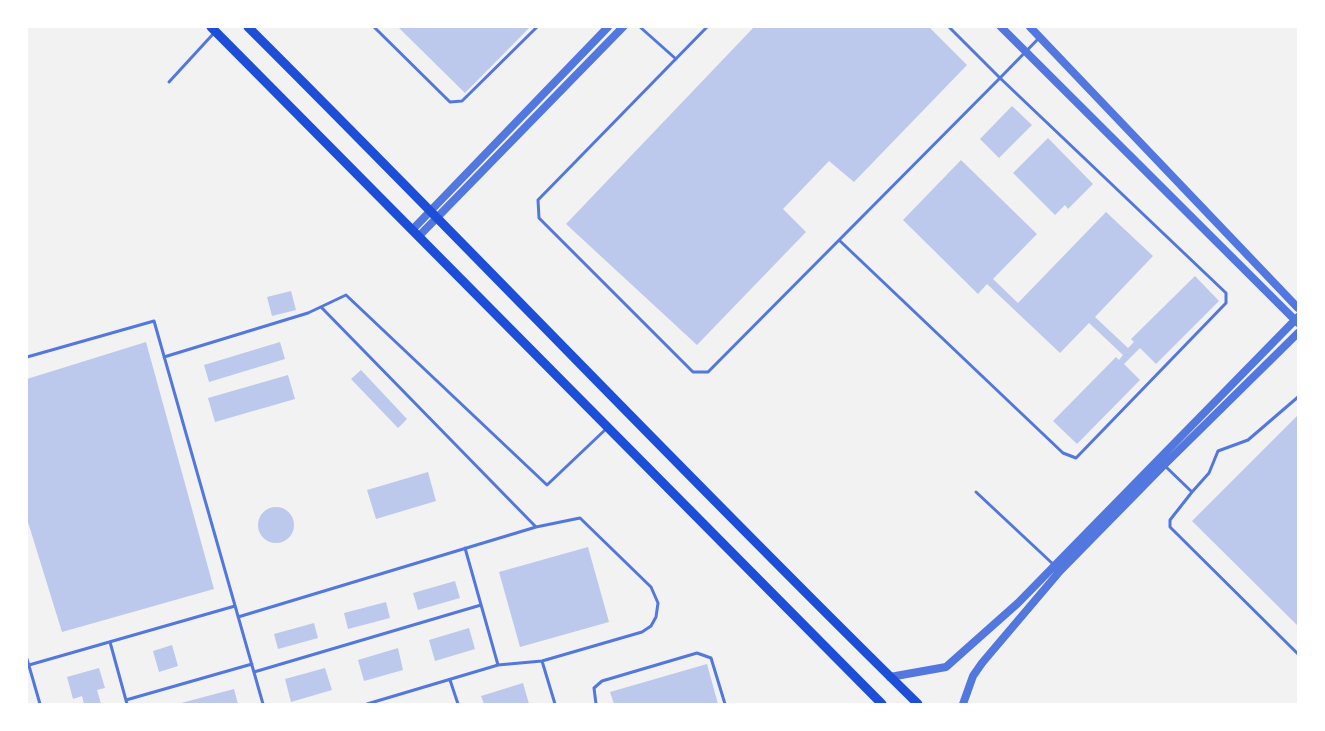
<!DOCTYPE html>
<style>
body{margin:0}
#map{position:relative;width:1325px;height:731px;overflow:hidden;background:#f2f2f2;font-family:Montserrat,sans-serif}
canvas{display:block}
.frame{position:absolute;inset:0;border:28px solid #fff;pointer-events:none}
</style>
<div id="map">
<canvas width="1325" height="731"></canvas>
<div class="frame"></div>
</div>
<script>
const ctx = document.querySelector('canvas').getContext('2d');
ctx.lineJoin = 'round';
function paint(path, color) {
  ctx.fillStyle = color;
  ctx.fill(path, 'evenodd');
}
function stroke(path, color, width, dash) {
  ctx.strokeStyle = color;
  ctx.lineWidth = width;
  ctx.lineCap = dash ? 'butt' : 'round';
  ctx.setLineDash(dash || []);
  ctx.stroke(path);
}
const building = new Path2D(`
 M 398,27 L 530,27 L 465,93 Z
 M 754,27 L 929,27 L 967,65 L 854,182 L 829,161 L 783,209 L 806,232 L 697,345 L 566,224 Z
 M 1012,106 L 1032,125 L 999,158 L 980,139 Z
 M 1048,138 L 1093,184 L 1068,209 L 1065,205 L 1055,215 L 1013,173 Z
 M 961,160 L 1037,234 L 993,279 L 1018,303 L 1106,212 L 1153,256 L 1095,317 L 1128,348 L 1134,342 L 1131,339 L 1195,276 L 1219,301 L 1156,364 L 1140,348 L 1124,364 L 1140,380 L 1077,444 L 1053,421 L 1116,357 L 1119,360 L 1123,355 L 1089,323 L 1060,353 L 987,284 L 978,294 L 903,220 Z
 M 291,291 L 296,310 L 272,316 L 267,297 Z
 M 146,342 L 214,589 L 62,632 L 27,519 L 27,379 Z
 M 280,342 L 285,359 L 209,382 L 204,365 Z
 M 361,370 L 407,419 L 398,428 L 351,379 Z
 M 288,375 L 295,399 L 215,422 L 208,398 Z
 M 1298,415 L 1298,626 L 1192,521 Z
 M 428,472 L 436,501 L 376,519 L 367,490 Z
 M258 525a18 18 0 1 1 36 0a18 18 0 1 1-36 0Z
 M 588,547 L 609,622 L 520,647 L 499,572 Z
 M 455,581 L 460,598 L 418,610 L 413,593 Z
 M 386,602 L 390,618 L 348,629 L 344,613 Z
 M 314,623 L 318,638 L 278,649 L 274,634 Z
 M 469,628 L 475,649 L 435,661 L 429,640 Z
 M 172,645 L 178,666 L 159,672 L 153,651 Z
 M 398,648 L 403,670 L 364,681 L 358,660 Z
 M 707,664 L 718,704 L 614,704 L 610,692 Z
 M 99,668 L 105,688 L 97,690 L 101,704 L 84,704 L 82,696 L 73,699 L 67,677 Z
 M 325,668 L 332,690 L 291,702 L 285,679 Z
 M 523,683 L 529,704 L 484,704 L 481,696 Z
 M 234,689 L 238,704 L 181,704 L 181,703 Z`);
const service = new Path2D(`
 M 374,27 L 450,102 L 462,101 L 537,27
 M 640,27 L 676,59
 M 707,27 L 538,200 L 539,218 L 693,372 L 708,372 L 1000,78 L 949,27
 M 169,82 L 214,33
 M 839,240 L 1063,453 L 1076,458 L 1226,303 L 1226,293 L 1000,78 L 1039,38
 M 27,357 L 154,321 L 263,704
 M 164,357 L 308,313 L 346,295 L 547,485 L 606,429
 M 1165,466 L 1192,492 L 1209,473 L 1218,451 L 1248,440 L 1298,397
 M 976,492 L 1054,565
 M 1192,492 L 1170,520 L 1170,527 L 1298,654
 M 536,527 L 580,518 L 651,587 L 658,603 L 656,617 L 651,626 L 642,632 L 542,661 L 555,704
 M 465,548 L 498,665
 M 238,617 L 536,527 L 321,307
 M 110,642 L 127,704
 M 27,659 L 40,704
 M 29,665 L 235,606
 M 254,672 L 481,605
 M 450,680 L 458,704
 M 126,700 L 252,664
 M 367,704 L 498,665 L 542,661
 M 596,704 L 594,688 L 602,681 L 697,653 L 711,658 L 725,704`);
const tertiary = new Path2D(`
 M 1001,27 L 1298,323
 M 1030,27 L 1298,308
 M 413,229 L 608,27
 M 419,236 L 623,27
 M 890,677 L 946,667 L 1018,603 L 1298,317
 M 963,704 L 973,676 L 982,663 L 1060,571 L 1164,465 L 1298,333`);
const primary = new Path2D(`
 M 211,27 L 882,704
 M 248,27 C 473,251 691,482 918,704`);
paint(building, '#bdc9ec');
stroke(service, '#5277de', 3);
stroke(tertiary, '#5277de', 8);
stroke(primary, '#1d4ed8', 9);
</script>
